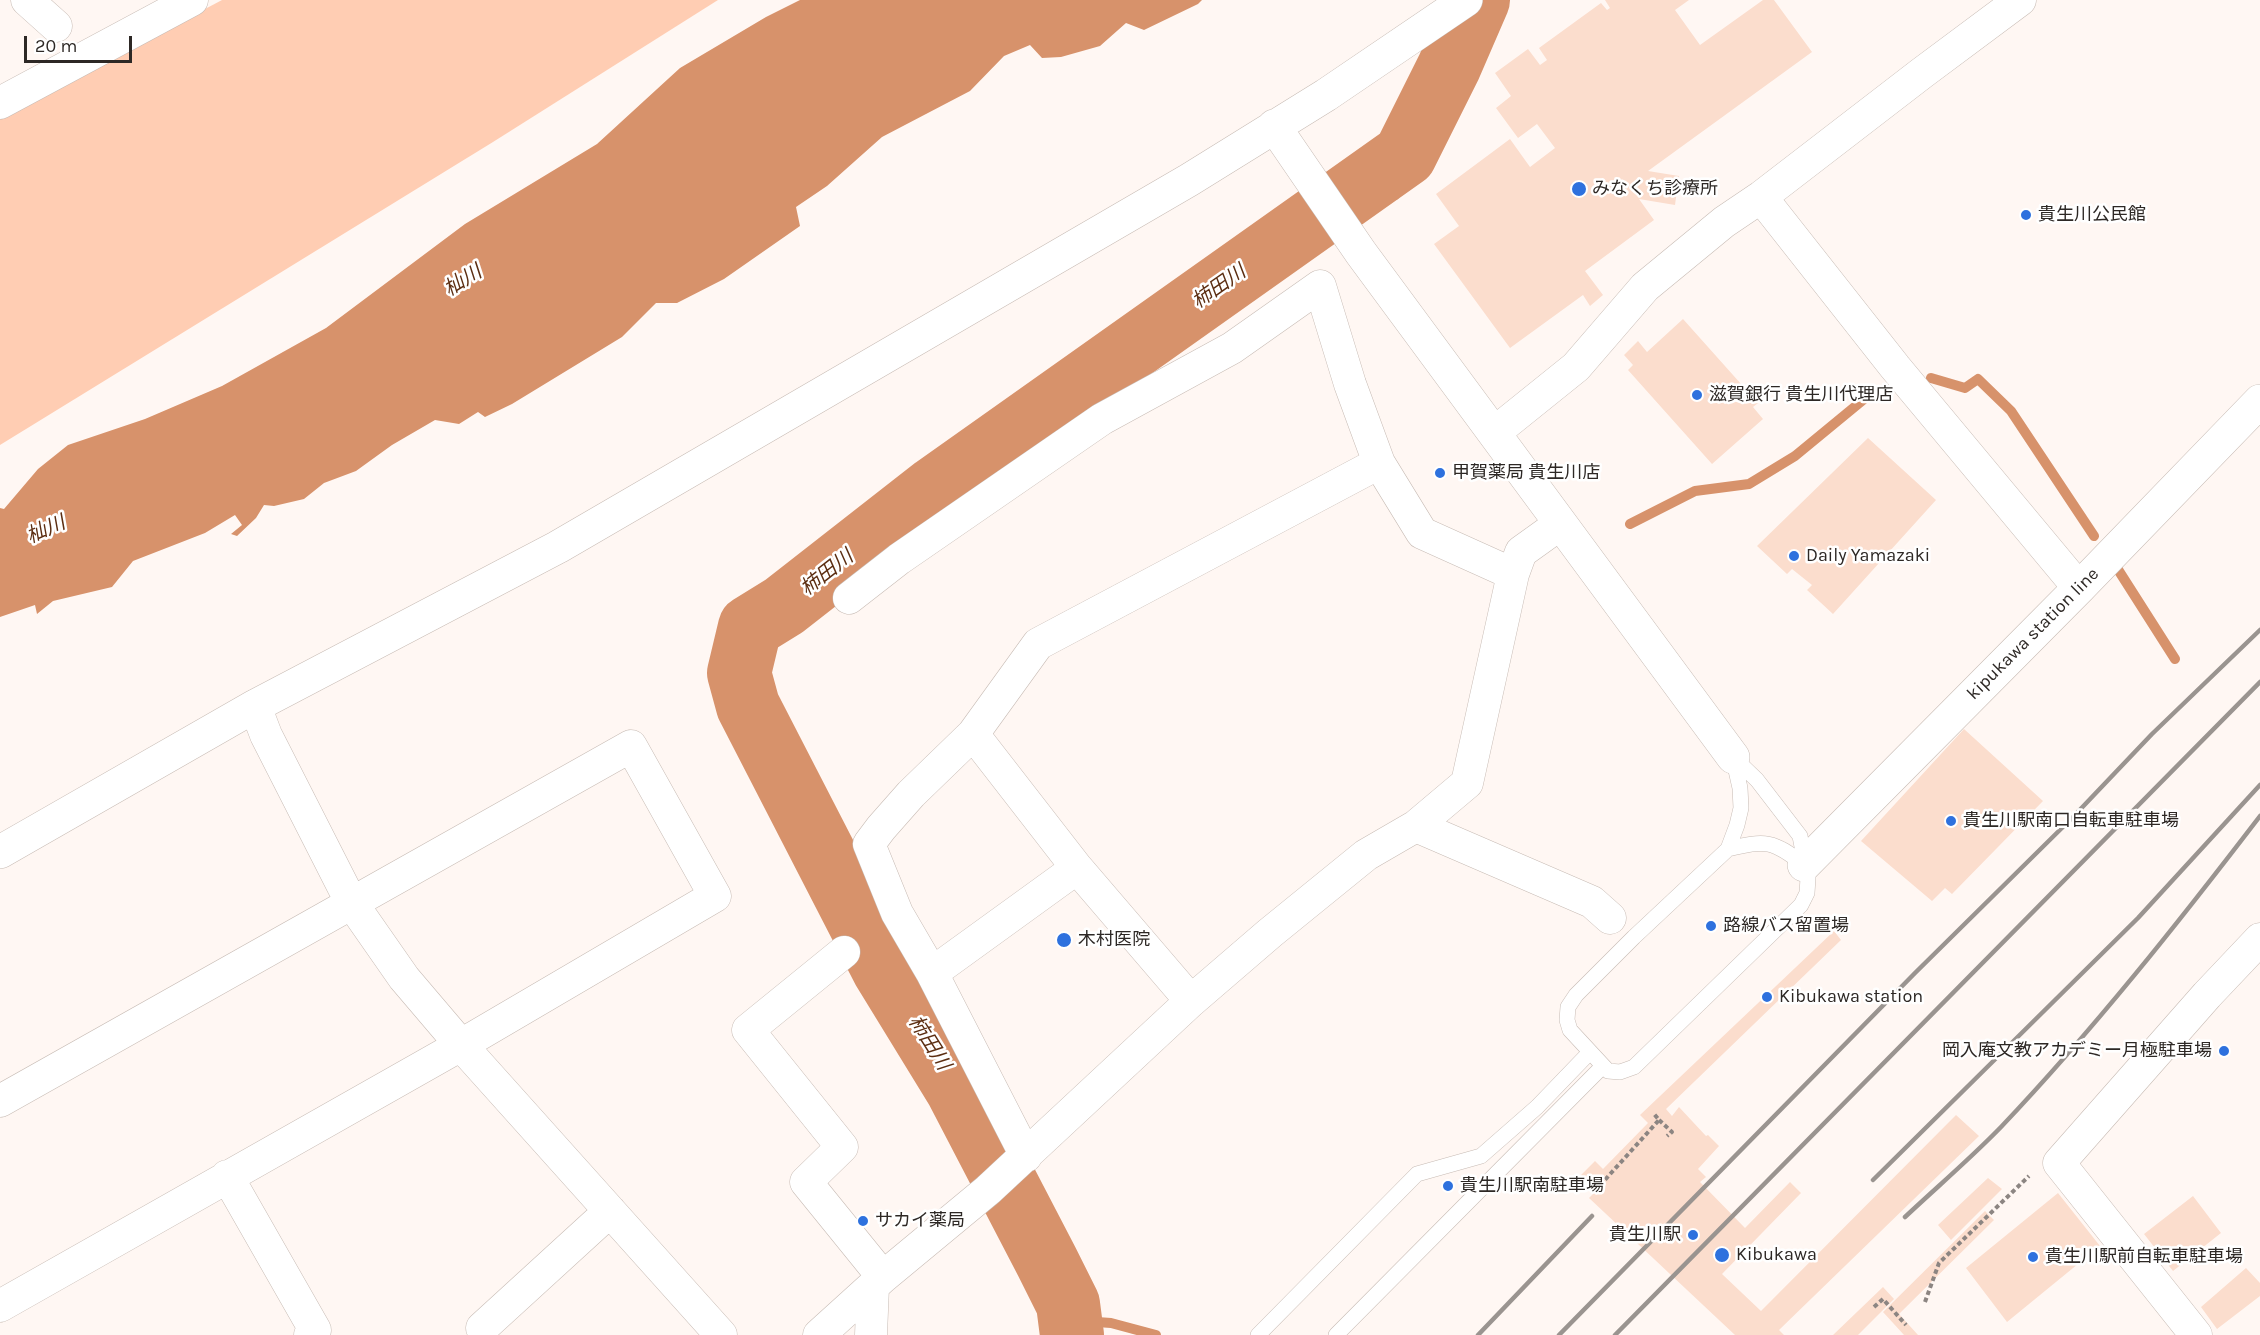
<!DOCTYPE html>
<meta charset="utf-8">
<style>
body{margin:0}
#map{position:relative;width:2260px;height:1335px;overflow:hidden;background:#fff7f3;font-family:Karla,sans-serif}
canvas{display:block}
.scale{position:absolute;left:24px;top:36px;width:108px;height:27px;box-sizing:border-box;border:3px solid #2d2825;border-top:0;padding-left:8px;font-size:18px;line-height:21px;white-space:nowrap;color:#2d2825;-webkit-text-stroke:4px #fff;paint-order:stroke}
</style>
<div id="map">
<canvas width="2260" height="1335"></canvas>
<div class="scale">20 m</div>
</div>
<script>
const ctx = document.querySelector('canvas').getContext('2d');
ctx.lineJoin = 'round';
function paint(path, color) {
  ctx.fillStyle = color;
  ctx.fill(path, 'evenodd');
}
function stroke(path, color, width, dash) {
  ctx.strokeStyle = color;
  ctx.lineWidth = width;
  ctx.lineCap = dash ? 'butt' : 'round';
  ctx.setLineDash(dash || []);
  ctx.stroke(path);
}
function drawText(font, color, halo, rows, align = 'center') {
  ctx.font = font + ' Karla,"Noto Sans JP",sans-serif';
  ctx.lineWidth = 5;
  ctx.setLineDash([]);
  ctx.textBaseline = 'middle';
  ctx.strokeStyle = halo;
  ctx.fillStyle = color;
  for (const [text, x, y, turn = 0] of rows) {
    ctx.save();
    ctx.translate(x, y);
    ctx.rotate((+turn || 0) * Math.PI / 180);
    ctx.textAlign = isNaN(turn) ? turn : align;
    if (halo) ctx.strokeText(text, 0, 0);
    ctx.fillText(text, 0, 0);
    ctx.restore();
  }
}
const green = new Path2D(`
 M 222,0 L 718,0 L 493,142 L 0,445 L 0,118 Z`);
const water = new Path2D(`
 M 800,0 L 1202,0 L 1198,4 L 1144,30 L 1126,23 L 1100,46 L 1061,57 L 1042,58 L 1030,45 L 1004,56 L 970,91 L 882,137 L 827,186 L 796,207 L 800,226 L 724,279 L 677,303 L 656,303 L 622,337 L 512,404 L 485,417 L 478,412 L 459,424 L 435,420 L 392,445 L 356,471 L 324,483 L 304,499 L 274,506 L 264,505 L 256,518 L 237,536 L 231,534 L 242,525 L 235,515 L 205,533 L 133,561 L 112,587 L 53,601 L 37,614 L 35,605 L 0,617 L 0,508 L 4,509 L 38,469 L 68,445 L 145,419 L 222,386 L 326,328 L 465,224 L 597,144 L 680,68 L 766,17 Z`);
const stream = new Path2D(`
 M 1382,173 L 1395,195
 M 1931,378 L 1965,388 L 1978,379 L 2011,411 L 2094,536
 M 1630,524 L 1695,491 L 1749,484 L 1795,456 L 1863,400
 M 2117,568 L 2175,659
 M 1069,1320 L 1111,1323 L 1156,1335`);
const river = new Path2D(`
 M 1072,1335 L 1068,1304 L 1047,1262 L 957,1089 L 884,970 L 748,706 L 739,673 L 750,627 L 784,606 L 935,488 L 1405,155 L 1449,67 L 1478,0`);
const building = new Path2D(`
 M 1605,0 L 1689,0 L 1675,10 L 1700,45 L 1763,0 L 1774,0 L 1812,52 L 1648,171 L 1679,176 L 1675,205 L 1639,199 L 1654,220 L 1585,271 L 1603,295 L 1590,306 L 1583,295 L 1510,348 L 1434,244 L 1459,226 L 1436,194 L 1510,139 L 1530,167 L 1555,148 L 1537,124 L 1518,138 L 1496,108 L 1511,96 L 1495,73 L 1528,49 L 1540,65 L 1547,60 L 1539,48 L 1601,3 L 1607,10 L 1610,8 Z
 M 1683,319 L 1758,403 L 1753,407 L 1763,419 L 1712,464 L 1628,370 L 1633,365 L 1624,355 L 1638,341 L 1647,352 Z
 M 1868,438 L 1936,500 L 1833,614 L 1807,590 L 1812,585 L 1792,569 L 1787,574 L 1757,546 Z
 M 1964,729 L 2043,801 L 1952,894 L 1945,888 L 1932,901 L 1861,841 Z
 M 1834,931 L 1841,940 L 1666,1109 L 1672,1116 L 1679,1107 L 1706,1136 L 1708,1135 L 1719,1146 L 1698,1169 L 1706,1177 L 1700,1182 L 1745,1228 L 1790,1182 L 1801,1193 L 1722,1274 L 1761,1311 L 1956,1115 L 1979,1136 L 1779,1330 L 1784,1335 L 1735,1335 L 1589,1198 L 1597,1190 L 1581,1175 L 1595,1161 L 1603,1169 L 1648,1123 L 1640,1115 Z
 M 1988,1178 L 2002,1189 L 1951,1240 L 1938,1225 Z
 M 2058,1193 L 2100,1246 L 2007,1322 L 1966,1268 Z
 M 2193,1196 L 2221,1233 L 2173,1271 L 2144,1234 Z
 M 1985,1211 L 1994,1220 L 1899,1314 L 1918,1335 L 1904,1335 L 1883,1312 Z
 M 2246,1268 L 2260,1283 L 2260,1296 L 2217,1329 L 2201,1307 Z
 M 1883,1287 L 1894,1299 L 1858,1335 L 1833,1335 Z`);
const path = new Path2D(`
 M 1659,1120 L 1672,1132 L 1667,1136
 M 1600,1179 L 1603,1182 L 1659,1120 L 1654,1114
 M 1925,1302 L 1939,1263 L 2029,1176
 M 1874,1307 L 1883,1299 L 1906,1325`);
const service = new Path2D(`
 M 1733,757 L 1757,780 L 1800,836 L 1808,878 L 1807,893 L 1801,905 L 1634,1067 L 1620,1072 L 1608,1071 L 1570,1030 L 1567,1020 L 1568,1007 L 1576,995 L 1634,937 L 1728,849 L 1737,825 L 1741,808 L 1740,788 Z
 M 1728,849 C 1766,840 1773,840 1804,865
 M 1258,1335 L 1417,1174 L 1481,1156 L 1537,1107 L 1590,1052
 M 1336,1335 L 1603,1066`);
const minor = new Path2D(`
 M 27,0 L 56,26
 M 0,103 L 192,0
 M 1761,197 L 1895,367 L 2079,588
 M 1494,433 L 1576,367 L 1645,287 L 1724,222 L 1761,197 L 1922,73 L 2020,0
 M 849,598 L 899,559 L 1102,419 L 1232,348 L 1320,286 L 1350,384 L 1379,463 L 1422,533 L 1513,574
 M 255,706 L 266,735 L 351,902 L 404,978 L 461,1045 L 721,1335
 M 973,734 L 1077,868 L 1191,1001
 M 1416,826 L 1592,902 L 1610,918
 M 844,952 L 748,1030 L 842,1147 L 806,1182 L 883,1277
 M 932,973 L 1077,868
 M 0,1101 L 631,746 L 715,896 L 461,1045 L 0,1306
 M 1026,1156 L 932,973 L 897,913 L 869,844 L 881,828 L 911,794 L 973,734 L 1038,644 L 1379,463
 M 227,1176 L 315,1330 L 310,1335
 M 482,1328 L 610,1211
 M 819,1335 L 883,1277 L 988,1190 L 1191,1001 L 1270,933 L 1366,855 L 1416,826 L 1467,783 L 1513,574 L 1521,552 L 1560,524
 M 871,1335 L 873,1286
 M 2196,1335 L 2059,1163 L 2207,995 L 2260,939`);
const tertiary = new Path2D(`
 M 1274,126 L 1361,253 L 1733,757
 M 0,852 L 255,706 L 558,547 L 1189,180 L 1326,95 L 1466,0`);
const secondary = new Path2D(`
 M 1804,865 L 2079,588 L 2260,401`);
const rail = new Path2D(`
 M 1873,1180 L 2138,918 L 2260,785
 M 1905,1217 C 1937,1187 1971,1158 2001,1127 C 2094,1029 2178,923 2260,816
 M 1478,1335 L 1592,1216
 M 1559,1335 L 1915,973 L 2073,817 L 2152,734 L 2260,630
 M 1615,1335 L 2260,682`);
const markers = [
 [1579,189,8,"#2e71de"],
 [2026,215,6,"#2e71de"],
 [1697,395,6,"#2e71de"],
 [1440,473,6,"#2e71de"],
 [1794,556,6,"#2e71de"],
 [1951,821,6,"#2e71de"],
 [1711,926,6,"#2e71de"],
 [1064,940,8,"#2e71de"],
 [1767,997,6,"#2e71de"],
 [2224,1051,6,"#2e71de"],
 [1448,1186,6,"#2e71de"],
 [863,1221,6,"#2e71de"],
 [1693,1235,6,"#2e71de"],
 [1722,1255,8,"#2e71de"],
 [2033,1257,6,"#2e71de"]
];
const poiNames = [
 ["みなくち診療所",1592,189],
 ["貴生川公民館",2038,215],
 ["滋賀銀行 貴生川代理店",1709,395],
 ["甲賀薬局 貴生川店",1452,473],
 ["Daily Yamazaki",1806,556],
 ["貴生川駅南口自転車駐車場",1963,821],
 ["路線バス留置場",1723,926],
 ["木村医院",1078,940],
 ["Kibukawa station",1779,997],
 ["岡入庵文教アカデミー月極駐車場",2212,1051,"right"],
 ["貴生川駅南駐車場",1460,1186],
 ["サカイ薬局",875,1221],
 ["貴生川駅",1681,1235,"right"],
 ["Kibukawa",1736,1255],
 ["貴生川駅前自転車駐車場",2045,1257]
];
const streetNames = [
 ["kipukawa station line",2033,634,-45]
];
const waterNames = [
 ["杣川",463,281,-32],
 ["柿田川",1219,287,-35],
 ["杣川",46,530,-24],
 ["柿田川",827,573,-38],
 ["柿田川",929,1043,58]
];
paint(green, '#ffcdb3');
paint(water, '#d7926b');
stroke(stream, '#d7926b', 10);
stroke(river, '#d7926b', 64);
paint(building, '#fbddcd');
stroke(service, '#c7bbb4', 16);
stroke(minor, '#c7bbb4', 33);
stroke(tertiary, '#c7bbb4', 34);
stroke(secondary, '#c7bbb4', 34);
stroke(path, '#8c8582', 4, [4.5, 3]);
stroke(service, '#fff', 15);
stroke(minor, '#fff', 32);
stroke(tertiary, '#fff', 33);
stroke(secondary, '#fff', 33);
stroke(rail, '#9a9490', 4.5);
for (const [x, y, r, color] of markers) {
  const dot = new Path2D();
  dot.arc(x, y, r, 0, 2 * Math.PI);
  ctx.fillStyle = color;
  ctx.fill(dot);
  stroke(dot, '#fff', 2);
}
drawText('18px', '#2d2825', '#fff', poiNames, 'left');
drawText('18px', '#2d2825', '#fff', streetNames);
drawText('italic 20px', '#5c2e12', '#fff', waterNames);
</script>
